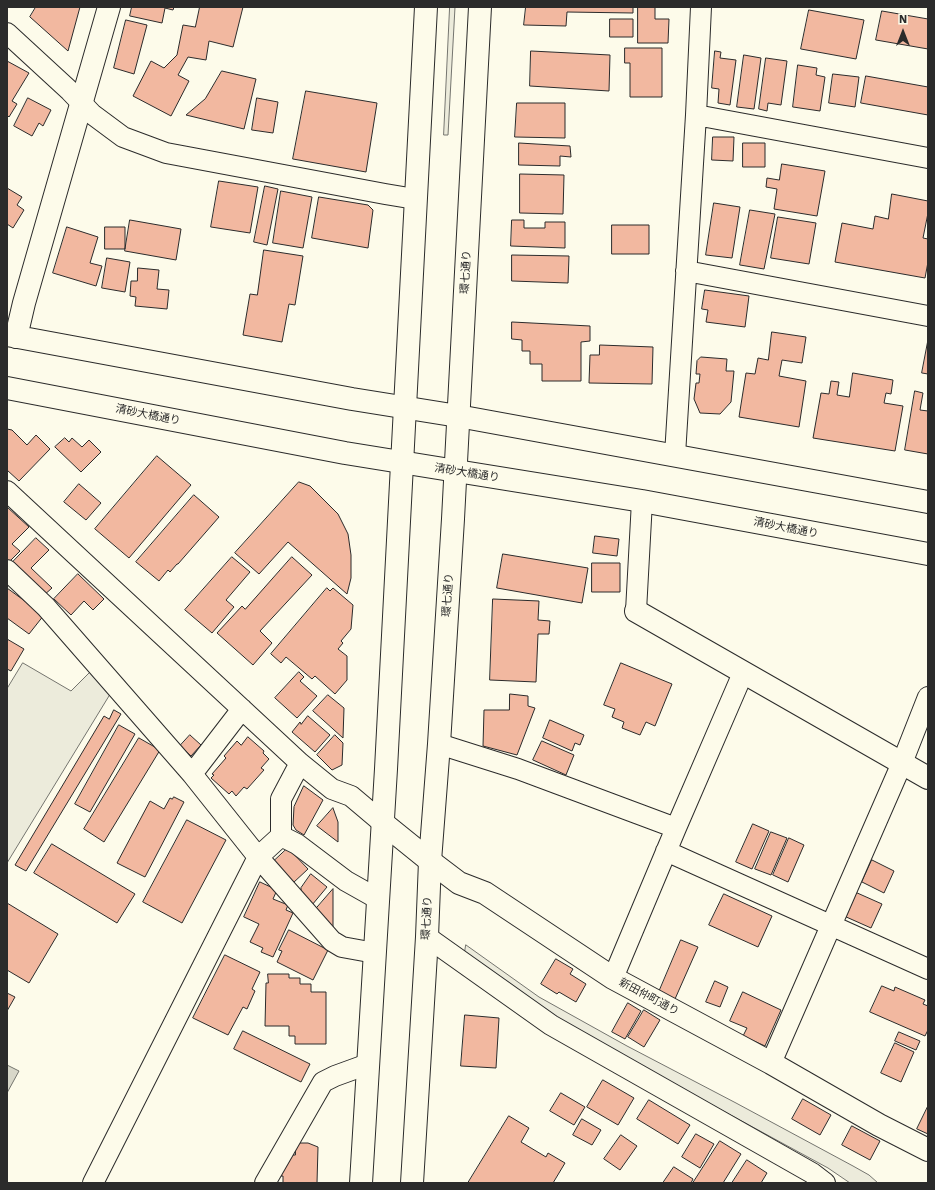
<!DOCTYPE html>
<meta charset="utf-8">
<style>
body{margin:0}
#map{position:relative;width:935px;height:1190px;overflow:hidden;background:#fdfbea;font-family:"Work Sans",sans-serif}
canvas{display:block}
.frame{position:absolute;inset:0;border:8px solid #2b2b2b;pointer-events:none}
.north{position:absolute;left:883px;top:12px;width:40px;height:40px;-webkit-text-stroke:3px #fdfbea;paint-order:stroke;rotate:0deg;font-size:11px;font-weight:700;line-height:16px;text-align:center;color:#2b2b2b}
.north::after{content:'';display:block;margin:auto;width:14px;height:18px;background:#2b2b2b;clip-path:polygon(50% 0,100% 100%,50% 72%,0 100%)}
</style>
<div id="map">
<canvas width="935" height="1190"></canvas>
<div class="frame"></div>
<div class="north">N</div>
</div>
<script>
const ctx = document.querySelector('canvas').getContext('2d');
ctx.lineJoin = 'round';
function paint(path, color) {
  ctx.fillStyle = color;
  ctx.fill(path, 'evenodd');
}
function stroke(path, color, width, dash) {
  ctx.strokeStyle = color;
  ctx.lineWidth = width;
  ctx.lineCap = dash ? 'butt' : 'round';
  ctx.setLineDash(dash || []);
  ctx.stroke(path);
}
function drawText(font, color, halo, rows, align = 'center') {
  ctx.font = font + ' "Work Sans","Noto Sans JP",sans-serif';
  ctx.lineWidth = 3;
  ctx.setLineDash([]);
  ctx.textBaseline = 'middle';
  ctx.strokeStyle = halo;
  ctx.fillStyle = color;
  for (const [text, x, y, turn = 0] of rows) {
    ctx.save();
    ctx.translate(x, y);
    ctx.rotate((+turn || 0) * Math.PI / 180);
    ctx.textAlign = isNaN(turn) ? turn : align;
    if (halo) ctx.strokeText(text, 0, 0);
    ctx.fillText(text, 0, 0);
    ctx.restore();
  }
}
const green = new Path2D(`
 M 450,7 L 455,7 L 448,135 L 444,135 Z
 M 23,663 L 71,691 L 92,670 L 112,691 L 7,863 L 7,689 Z
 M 466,945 L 539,997 L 627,1046 L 736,1103 L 853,1166 L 869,1175 L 878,1183 L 850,1183 L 828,1168 L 554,1019 L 464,958 Z`);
const water = new Path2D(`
 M 7,1065 L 19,1071 L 7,1093 Z`);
const building = new Path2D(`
 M 36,7 L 80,7 L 68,51 L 30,17 Z
 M 132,7 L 174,7 L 173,10 L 165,8 L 162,23 L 130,16 Z
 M 200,7 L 243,7 L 233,47 L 209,41 L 206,60 L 188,57 L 178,75 L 189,81 L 171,116 L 133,96 L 151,61 L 164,68 L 177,55 L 183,25 L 195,27 Z
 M 526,7 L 633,7 L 633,13 L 567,12 L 566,26 L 524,25 Z
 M 638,7 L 655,7 L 655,19 L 669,19 L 668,43 L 638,43 Z
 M 809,10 L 864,20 L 856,59 L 801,49 Z
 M 882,11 L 928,19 L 928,49 L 876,40 Z
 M 610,19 L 633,19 L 633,37 L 610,37 Z
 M 126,20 L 147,25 L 134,74 L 114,68 Z
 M 625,48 L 662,48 L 662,97 L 630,97 L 630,63 L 625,63 Z
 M 531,51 L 610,55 L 609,91 L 530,86 Z
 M 715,51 L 721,52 L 720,58 L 736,60 L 730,105 L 718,103 L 719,89 L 712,88 Z
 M 744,55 L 761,58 L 754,109 L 737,107 Z
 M 766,58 L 787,61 L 781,105 L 768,103 L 767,111 L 759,109 Z
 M 7,61 L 29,73 L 12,101 L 17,104 L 9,117 L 7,115 Z
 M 798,65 L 817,68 L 816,75 L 825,77 L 820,111 L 793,107 Z
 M 222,71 L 256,79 L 244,129 L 186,115 L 205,99 Z
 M 833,74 L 859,77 L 855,107 L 829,103 Z
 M 866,76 L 928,87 L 928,115 L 861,103 Z
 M 306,91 L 377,103 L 366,172 L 293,159 Z
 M 28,98 L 51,110 L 43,126 L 39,123 L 32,136 L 14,126 Z
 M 257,98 L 278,102 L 273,133 L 252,130 Z
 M 517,103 L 565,103 L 565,138 L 515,137 Z
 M 713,137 L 734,137 L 733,161 L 712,160 Z
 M 519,143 L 570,146 L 571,157 L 560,156 L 560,166 L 519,165 Z
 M 743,143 L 765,143 L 765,167 L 743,167 Z
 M 782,164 L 825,171 L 817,216 L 774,209 L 777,189 L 766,187 L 767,178 L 779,180 Z
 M 520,174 L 564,175 L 563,214 L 520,213 Z
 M 219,181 L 258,187 L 250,233 L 211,227 Z
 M 265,186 L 278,189 L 267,245 L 254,242 Z
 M 7,188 L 22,197 L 17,205 L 24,210 L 13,228 L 7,224 Z
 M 281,191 L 312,197 L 303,248 L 273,243 Z
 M 892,194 L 928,201 L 928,213 L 923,238 L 928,239 L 928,262 L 925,278 L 835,262 L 842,223 L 873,229 L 875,216 L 888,219 Z
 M 319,197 L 368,205 L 373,210 L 368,248 L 312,238 Z
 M 714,203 L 740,207 L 732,258 L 706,255 Z
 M 750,210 L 775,214 L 764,269 L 740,265 Z
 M 778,217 L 816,223 L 809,264 L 771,258 Z
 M 130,220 L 181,229 L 176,260 L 125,251 Z
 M 512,220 L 524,220 L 524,228 L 545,228 L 545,222 L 565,222 L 565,248 L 511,246 Z
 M 612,225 L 649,225 L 649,254 L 612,254 Z
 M 67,227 L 98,237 L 90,263 L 102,266 L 96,286 L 53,273 Z
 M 105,227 L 125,227 L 125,249 L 105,249 Z
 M 264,250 L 303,256 L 295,305 L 289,304 L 282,342 L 243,335 L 250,294 L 257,295 Z
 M 512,255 L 569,256 L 568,283 L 512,281 Z
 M 107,258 L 130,262 L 125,292 L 102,288 Z
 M 138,268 L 159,270 L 157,289 L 169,290 L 167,309 L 135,306 L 136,297 L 130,296 L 131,281 L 137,281 Z
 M 705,290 L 749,296 L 745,327 L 706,322 L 708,310 L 702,309 Z
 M 512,322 L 590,326 L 590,341 L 581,342 L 581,381 L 542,381 L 542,364 L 530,364 L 530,351 L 522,351 L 522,340 L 512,339 Z
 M 772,332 L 806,337 L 802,363 L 782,360 L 779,376 L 806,381 L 799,427 L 739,417 L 746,373 L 755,374 L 758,358 L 768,360 Z
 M 928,340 L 928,374 L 922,373 Z
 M 600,345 L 653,347 L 652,384 L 589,383 L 590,355 L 599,355 Z
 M 701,357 L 727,359 L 726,371 L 734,371 L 731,402 L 720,414 L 700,413 L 694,399 L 696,383 L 699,383 L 700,374 L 696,374 L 697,361 Z
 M 853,373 L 893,380 L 891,394 L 886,393 L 884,403 L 903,406 L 895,451 L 813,438 L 821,393 L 829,394 L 831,381 L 839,382 L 837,395 L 849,397 Z
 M 915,391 L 923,393 L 920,410 L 928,411 L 928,454 L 905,450 Z
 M 7,429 L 12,430 L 27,445 L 36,435 L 50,449 L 19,481 L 7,470 Z
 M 65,438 L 69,442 L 72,438 L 82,447 L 89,440 L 101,452 L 81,472 L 55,447 Z
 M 157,456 L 191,485 L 129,558 L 95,529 Z
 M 299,482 L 310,486 L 338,514 L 348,534 L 351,555 L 351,578 L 347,594 L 288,542 L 259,574 L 235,553 Z
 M 79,484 L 101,503 L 86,520 L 64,502 Z
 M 194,495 L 219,517 L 178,564 L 177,564 L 170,572 L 168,570 L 159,581 L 136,562 Z
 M 7,507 L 29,527 L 12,544 L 20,551 L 9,562 L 7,561 Z
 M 595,536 L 619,539 L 617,556 L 593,553 Z
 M 36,538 L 49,550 L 31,568 L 52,588 L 43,596 L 10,565 Z
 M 503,554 L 588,568 L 582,603 L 497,588 Z
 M 232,557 L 250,572 L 226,600 L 234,607 L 212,633 L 185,610 Z
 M 292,557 L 312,575 L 260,631 L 272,643 L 253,665 L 217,633 L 242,606 L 245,609 Z
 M 592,563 L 620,563 L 620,592 L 592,592 Z
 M 78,574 L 104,599 L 93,610 L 84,601 L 71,615 L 54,599 Z
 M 7,588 L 44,615 L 29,634 L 7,618 Z
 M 327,588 L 330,591 L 333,588 L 353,605 L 351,629 L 341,641 L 343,643 L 338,649 L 347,656 L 347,680 L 335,694 L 315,676 L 312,679 L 286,657 L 281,663 L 271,654 Z
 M 493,599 L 539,601 L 538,620 L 550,621 L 549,634 L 538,634 L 536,682 L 490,680 Z
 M 7,639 L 24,649 L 11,671 L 7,669 Z
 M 621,663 L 672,684 L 655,726 L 646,722 L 640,735 L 622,728 L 624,722 L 612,717 L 615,709 L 604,705 Z
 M 299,672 L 304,677 L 300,681 L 317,696 L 297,718 L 275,698 Z
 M 510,694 L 528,696 L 528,706 L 535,708 L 517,755 L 483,746 L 484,710 L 509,710 Z
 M 328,695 L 344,708 L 343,738 L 313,711 Z
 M 114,710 L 121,714 L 26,871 L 15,865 L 104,716 L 109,719 Z
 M 308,716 L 330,735 L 315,752 L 292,732 L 300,722 L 301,724 Z
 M 550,720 L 584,735 L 580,745 L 575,743 L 572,751 L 543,738 Z
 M 119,725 L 135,734 L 90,812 L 75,804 Z
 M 190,735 L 201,745 L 191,756 L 180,746 Z
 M 335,735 L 343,743 L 342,765 L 332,770 L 317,755 Z
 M 248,737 L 264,751 L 263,753 L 269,759 L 261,768 L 264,770 L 247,789 L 244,787 L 236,796 L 232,791 L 229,794 L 211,778 L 214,775 L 212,774 L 226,758 L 224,756 L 237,741 L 241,745 Z
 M 139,738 L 160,750 L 104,842 L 84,829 Z
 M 542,741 L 574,755 L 566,775 L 533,760 Z
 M 304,786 L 323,800 L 304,835 L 296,830 L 293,825 L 294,807 Z
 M 174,797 L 184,802 L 145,877 L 117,863 L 150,801 L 164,809 L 170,798 L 172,799 Z
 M 333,808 L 338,822 L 338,842 L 317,826 Z
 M 187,820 L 226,840 L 182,923 L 143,902 Z
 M 753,824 L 769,831 L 752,869 L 736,862 Z
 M 771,832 L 787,838 L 771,875 L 755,869 Z
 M 789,838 L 804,845 L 788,882 L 773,875 Z
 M 52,844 L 135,894 L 117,923 L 34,873 Z
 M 288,848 L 308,869 L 293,883 L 273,862 Z
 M 872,860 L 894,871 L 884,893 L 862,882 Z
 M 311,874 L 327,887 L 312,905 L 301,896 L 301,888 Z
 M 260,882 L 277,890 L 273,899 L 288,905 L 286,910 L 293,913 L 273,957 L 261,952 L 263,948 L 250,942 L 259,924 L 244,917 Z
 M 333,889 L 333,927 L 315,910 Z
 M 855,892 L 882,904 L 871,928 L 844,916 Z
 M 724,894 L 772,916 L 758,947 L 709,925 Z
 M 7,903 L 58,934 L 29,983 L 7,970 Z
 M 289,930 L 328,950 L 313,980 L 277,962 L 282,951 L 279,950 Z
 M 681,940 L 698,947 L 675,999 L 659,992 Z
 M 225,955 L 260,972 L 252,989 L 255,991 L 247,1009 L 243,1007 L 228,1035 L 193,1018 Z
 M 556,959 L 573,969 L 570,974 L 586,984 L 576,1002 L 559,992 L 557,994 L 541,984 Z
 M 268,974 L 289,974 L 289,978 L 300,978 L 300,984 L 311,984 L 311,992 L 326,992 L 326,1044 L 295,1044 L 295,1036 L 289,1036 L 289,1026 L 265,1026 L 266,983 L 268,983 Z
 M 715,981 L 728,987 L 720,1007 L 706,1002 Z
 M 882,986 L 894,991 L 895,987 L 925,1000 L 923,1004 L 928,1006 L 928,1030 L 925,1036 L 870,1012 Z
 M 743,992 L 781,1010 L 765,1046 L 743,1036 L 747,1028 L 730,1021 Z
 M 7,993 L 15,997 L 7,1011 Z
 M 628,1003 L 641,1011 L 625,1039 L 612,1032 Z
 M 644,1010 L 660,1020 L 644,1047 L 628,1037 Z
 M 465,1015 L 499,1018 L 496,1068 L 461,1066 Z
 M 243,1031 L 310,1064 L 301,1082 L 234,1049 Z
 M 899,1032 L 920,1041 L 916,1050 L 895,1041 Z
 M 895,1043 L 914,1052 L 901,1082 L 881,1073 Z
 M 603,1080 L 634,1098 L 618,1125 L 587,1107 Z
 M 561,1093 L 585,1107 L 574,1125 L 550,1111 Z
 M 803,1099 L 831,1115 L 820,1135 L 792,1119 Z
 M 649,1100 L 690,1125 L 678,1144 L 637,1119 Z
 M 928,1106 L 928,1134 L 917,1129 Z
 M 509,1116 L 529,1128 L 521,1142 L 546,1157 L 548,1153 L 565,1163 L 553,1183 L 468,1183 Z
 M 582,1119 L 601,1130 L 592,1145 L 573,1135 Z
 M 852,1126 L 880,1141 L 870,1160 L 842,1145 Z
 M 696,1134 L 714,1144 L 700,1168 L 682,1157 Z
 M 621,1135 L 637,1146 L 620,1170 L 604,1159 Z
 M 720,1141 L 741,1154 L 723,1183 L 693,1183 Z
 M 296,1143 L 308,1143 L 318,1147 L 317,1183 L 283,1183 L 283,1176 L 278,1176 L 285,1155 L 295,1155 Z
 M 747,1160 L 767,1173 L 761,1183 L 732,1183 Z
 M 674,1167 L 693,1179 L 691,1183 L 663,1183 Z`);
const street = new Path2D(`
 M 7,33 L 70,91 L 92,114 L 123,137 L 166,153 L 385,194 L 415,199
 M 696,115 L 928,158
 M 686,271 L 928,316
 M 675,455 L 696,115 L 701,7
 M 7,491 L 300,763 L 332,789 L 351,796 L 383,823
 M 7,570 L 46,607 L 192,774 L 258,857 L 332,941 L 342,947 L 375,953
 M 636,611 L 642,501
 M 439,744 L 518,769 L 676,828
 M 192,774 L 242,709
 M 281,836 L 297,844 L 346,881 L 378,899
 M 666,851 L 928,969
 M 427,937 L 551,1025 L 812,1173 L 825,1183
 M 613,978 L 676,828 L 743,673
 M 771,1063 L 902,763 L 928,697
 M 93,1183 L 258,857 L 281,836 L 281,799 L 300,763
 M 265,1183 L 323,1082 L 335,1076 L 368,1064`);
const secondary = new Path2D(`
 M 7,335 L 352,399 L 458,416 L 928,502
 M 16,337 L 24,303 L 109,7
 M 7,388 L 345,453 L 642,501 L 928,554
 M 636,611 L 928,778
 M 383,823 L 430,861 L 459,883 L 485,893 L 613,978 L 771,1063 L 879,1125 L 928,1150`);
const primary = new Path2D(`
 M 361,1183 L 386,769 L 426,7
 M 412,1183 L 427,937 L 430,861 L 439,744 L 453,519 L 480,7`);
const streetNames = [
 ["環七通り",466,272,-87],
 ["清砂大橋通り",148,415,11],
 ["清砂大橋通り",467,473,9],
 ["清砂大橋通り",786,528,11],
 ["環七通り",448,595,-86],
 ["環七通り",427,918,-87],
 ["新田仲町通り",649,997,28]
];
paint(green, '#ecebdb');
stroke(green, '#74746e', 1);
paint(water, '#d8d7c9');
stroke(water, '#74746e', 1);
paint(building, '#f2b8a0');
stroke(building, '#2b2b2b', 1);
stroke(street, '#2b2b2b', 22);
stroke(secondary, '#2b2b2b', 24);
stroke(primary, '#2b2b2b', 24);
stroke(street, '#fdfbea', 20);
stroke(secondary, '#fdfbea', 22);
stroke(primary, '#fdfbea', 22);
drawText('11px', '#2b2b2b', '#fdfbea', streetNames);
</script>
